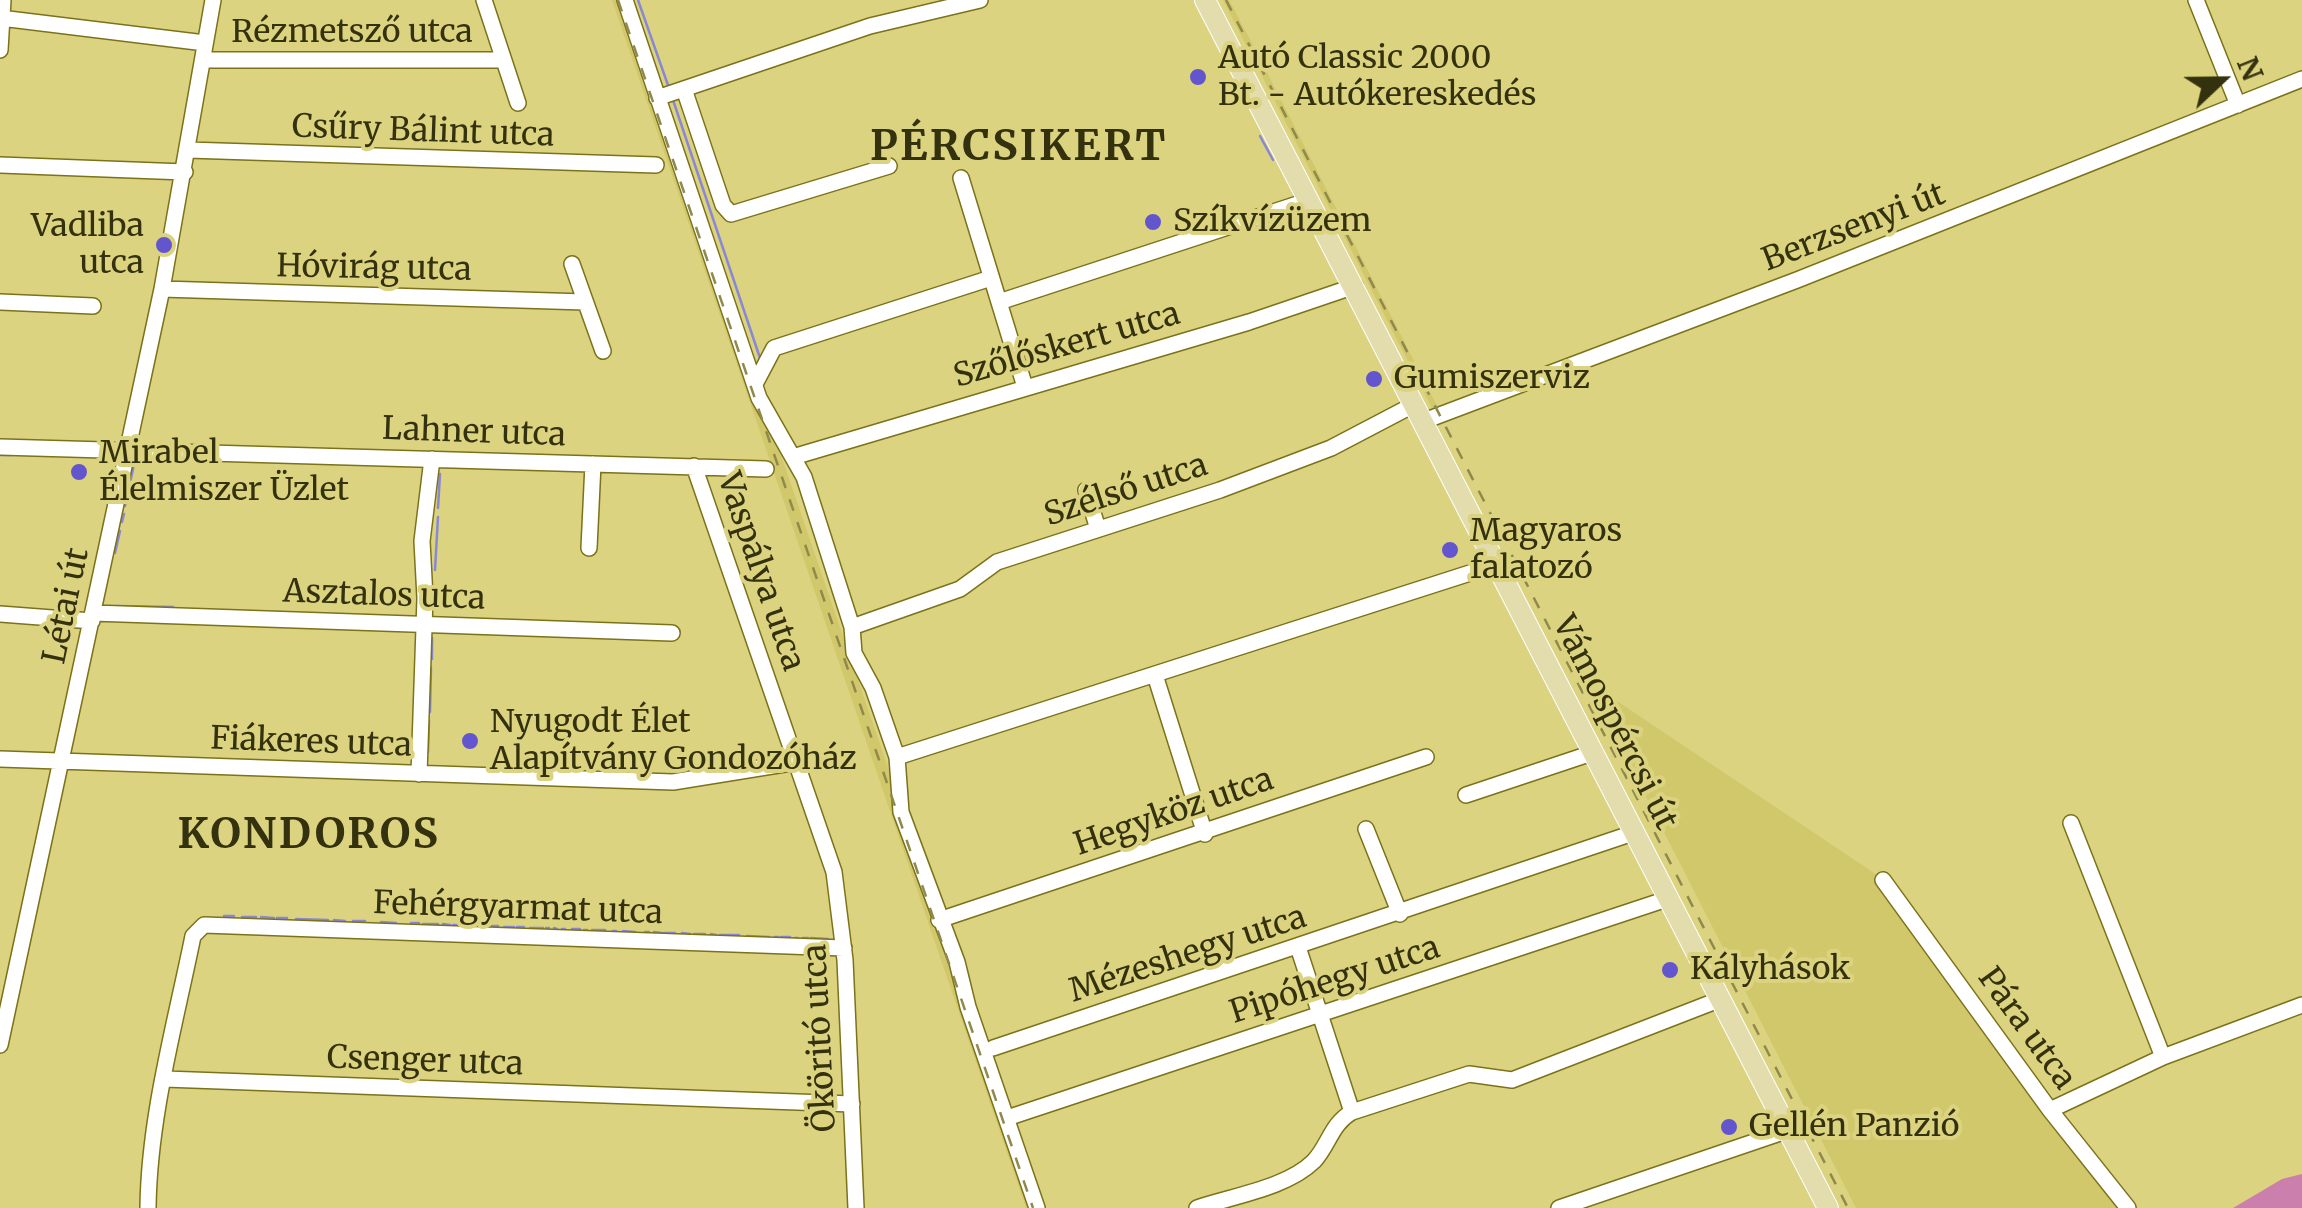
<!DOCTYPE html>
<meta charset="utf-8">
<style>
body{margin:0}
#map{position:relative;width:2302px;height:1208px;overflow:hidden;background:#dcd380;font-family:Merriweather,serif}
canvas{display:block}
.north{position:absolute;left:2172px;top:30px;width:100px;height:100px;-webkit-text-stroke:8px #dcd380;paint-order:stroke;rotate:68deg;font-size:28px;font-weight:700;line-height:40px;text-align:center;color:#34310e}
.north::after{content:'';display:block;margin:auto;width:35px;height:45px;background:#34310e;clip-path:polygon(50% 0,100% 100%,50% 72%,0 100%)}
</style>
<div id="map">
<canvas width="2302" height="1208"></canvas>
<div class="north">N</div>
</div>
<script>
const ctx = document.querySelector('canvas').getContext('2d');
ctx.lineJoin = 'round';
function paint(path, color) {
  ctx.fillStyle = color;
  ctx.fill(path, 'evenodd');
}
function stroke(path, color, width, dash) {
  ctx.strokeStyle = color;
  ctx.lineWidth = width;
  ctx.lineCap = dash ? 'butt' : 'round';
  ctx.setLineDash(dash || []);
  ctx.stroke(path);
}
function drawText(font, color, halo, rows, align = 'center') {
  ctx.font = font + ' Merriweather,serif';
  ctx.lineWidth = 8;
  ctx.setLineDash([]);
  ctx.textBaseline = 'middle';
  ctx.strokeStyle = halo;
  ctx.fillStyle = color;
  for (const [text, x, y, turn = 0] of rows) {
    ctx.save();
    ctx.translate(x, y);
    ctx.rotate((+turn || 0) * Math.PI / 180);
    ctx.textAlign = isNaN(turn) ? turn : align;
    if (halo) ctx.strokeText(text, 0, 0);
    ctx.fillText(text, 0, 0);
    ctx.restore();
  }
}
const built = new Path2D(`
 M 612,0 L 625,0 L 1039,1208 L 1026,1208 Z
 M 1223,0 L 1229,0 L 1254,47 L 1438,408 L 1433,410 Z
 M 1611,697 L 1877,875 L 2133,1208 L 1856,1208 L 1597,701 Z`);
const forest = new Path2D(`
 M 2302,1174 L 2302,1208 L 2233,1208 L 2282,1179 Z`);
const stream = new Path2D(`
 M 638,0 L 669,88
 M 673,100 L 760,358
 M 1260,136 L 1273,160
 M 0,455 L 12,455
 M 97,458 L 110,459
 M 129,487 L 136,456
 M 125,506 L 127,496
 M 438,508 L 440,474
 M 122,522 L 124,514
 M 115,553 L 120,531
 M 435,570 L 438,517
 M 116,606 L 173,607
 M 432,659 L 432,638
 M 430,712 L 431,668
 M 428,752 L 429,721
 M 224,916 L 234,916
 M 242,917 L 256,917
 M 261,917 L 274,918
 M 277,918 L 287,918
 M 296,919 L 328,920
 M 334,920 L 345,921
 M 353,921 L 365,921
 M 381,922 L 396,923
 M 411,923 L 419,923
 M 423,924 L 438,924
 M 443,924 L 450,925
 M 453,925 L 468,925
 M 474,925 L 489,926
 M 492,926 L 498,926
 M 504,927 L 514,927
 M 517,927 L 524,927
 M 530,928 L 543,928
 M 546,928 L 549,928
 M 554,928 L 557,929
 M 562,929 L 565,929
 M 572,929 L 580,929
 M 584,930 L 587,930
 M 592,930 L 605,930
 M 613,931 L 616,931
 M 623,931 L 635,932
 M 645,932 L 649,932
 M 654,932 L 662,933
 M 664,933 L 675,933
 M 682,933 L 690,934
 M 694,934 L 705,934
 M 711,934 L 716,935
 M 720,935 L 739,935
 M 747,936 L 769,937
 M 775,937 L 778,937
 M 781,937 L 790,937
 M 795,938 L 798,938
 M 803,938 L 808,938
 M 811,938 L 828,939`);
const minor = new Path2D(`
 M 484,0 L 518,103
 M 625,0 L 759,398 L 804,477 L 852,627 L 854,653 L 873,688 L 897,757 L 901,812 L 957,962 L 968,1007 L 1037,1208
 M 2196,0 L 2238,105
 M 0,18 L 205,43
 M 0,50 L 3,0
 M 203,60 L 501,60
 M 684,89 L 723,205 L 731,214 L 889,166
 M 657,98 L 870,26 L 980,0
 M 188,150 L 656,165
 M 0,165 L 185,172
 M 961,178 L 1025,387
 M 572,264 L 603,351
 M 162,289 L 585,302
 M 0,302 L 93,306
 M 999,302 L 1310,200
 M 755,384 L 774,348 L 991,278
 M 1424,421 L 1797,280 L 2302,79
 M 0,447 L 766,469
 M 793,457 L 1249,322 L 1355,286
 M 694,466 L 834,872 L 845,960 L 856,1208
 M 1086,490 L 1098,529
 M 589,548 L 593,464
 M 93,613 L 672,633
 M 0,614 L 92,621
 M 852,627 L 960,589 L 997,562 L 1220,490 L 1331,448 L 1415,404
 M 1155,675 L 1205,834
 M 897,757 L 1498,564
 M 0,759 L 673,782 L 797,762
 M 419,774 L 425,598 L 422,541 L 432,459
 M 1466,795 L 1595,752
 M 2071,823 L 2163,1057
 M 1366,829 L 1400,914
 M 1883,880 L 2050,1110 L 2128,1208
 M 939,920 L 1426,757
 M 1298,947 L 1352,1112
 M 0,1045 L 162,289 L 213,0
 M 993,1048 L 1636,832
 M 165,1079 L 852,1104
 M 2050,1110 L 2163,1057 L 2302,1005
 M 1007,1118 L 1670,898
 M 148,1208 C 149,1117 175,1025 193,936 L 204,925 L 844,948
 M 1197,1208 C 1232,1196 1287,1188 1314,1161 C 1329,1145 1331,1124 1352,1112 L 1469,1074 L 1512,1080 L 1721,999
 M 1559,1208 L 1789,1130`);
const major = new Path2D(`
 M 1205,0 L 1828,1208`);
const rail = new Path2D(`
 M 618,0 L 1033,1208
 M 1226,0 L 1848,1208`);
const markers = [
 [1198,77,10,"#6255ce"],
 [1153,222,10,"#6255ce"],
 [164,245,10,"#6255ce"],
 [1374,379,10,"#6255ce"],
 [79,472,10,"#6255ce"],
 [1450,550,10,"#6255ce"],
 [470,741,10,"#6255ce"],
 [1670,970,10,"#6255ce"],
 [1729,1127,10,"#6255ce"]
];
const streetNames = [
 ["Rézmetsző utca",352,33],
 ["Csűry Bálint utca",423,132,2],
 ["Berzsenyi út",1854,228,-21],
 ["Hóvirág utca",374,269,1],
 ["Szőlőskert utca",1067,346,-16],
 ["Lahner utca",474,433,2],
 ["Szélső utca",1126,491,-18],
 ["Vaspálya utca",760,572,71],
 ["Asztalos utca",384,596,2],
 ["Létai út",67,606,-78],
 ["Vámospércsi út",1614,723,63],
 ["Fiákeres utca",311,743,2],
 ["Hegyköz utca",1174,813,-19],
 ["Fehérgyarmat utca",518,909,2],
 ["Mézeshegy utca",1188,955,-18],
 ["Pipóhegy utca",1335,981,-18],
 ["Pára utca",2026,1029,54],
 ["Ököritó utca",821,1038,-93],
 ["Csenger utca",425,1062,2]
];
const poiNames = [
 ["Autó Classic 2000",1218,59],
 ["Bt. - Autókereskedés",1218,96],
 ["Szíkvízüzem",1173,222],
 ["Vadliba",144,227,"right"],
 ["utca",144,264,"right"],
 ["Gumiszerviz",1394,379],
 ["Mirabel",99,454],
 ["Élelmiszer Üzlet",99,491],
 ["Magyaros",1470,532],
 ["falatozó",1470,569],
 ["Nyugodt Élet",490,723],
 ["Alapítvány Gondozóház",490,760],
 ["Kályhások",1690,970],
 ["Gellén Panzió",1749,1127]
];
const districtNames = [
 ["PÉRCSIKERT",1019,148],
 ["KONDOROS",309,836]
];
paint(built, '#d1c76b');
paint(forest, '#cb7fad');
stroke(stream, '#8988d4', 2.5);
stroke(minor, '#7b721a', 18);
stroke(major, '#fff', 22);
stroke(minor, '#fff', 15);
stroke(major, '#e3ddad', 20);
stroke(rail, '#90894c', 2.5, [12, 12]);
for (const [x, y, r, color] of markers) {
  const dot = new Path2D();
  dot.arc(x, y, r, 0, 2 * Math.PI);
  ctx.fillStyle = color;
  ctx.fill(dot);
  stroke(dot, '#dcd380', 4);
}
drawText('32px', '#34310e', '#dcd380', streetNames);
drawText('32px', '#34310e', '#dcd380', poiNames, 'left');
ctx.letterSpacing = '2.5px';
drawText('bold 42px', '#34310e', '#dcd380', districtNames);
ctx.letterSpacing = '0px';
</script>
